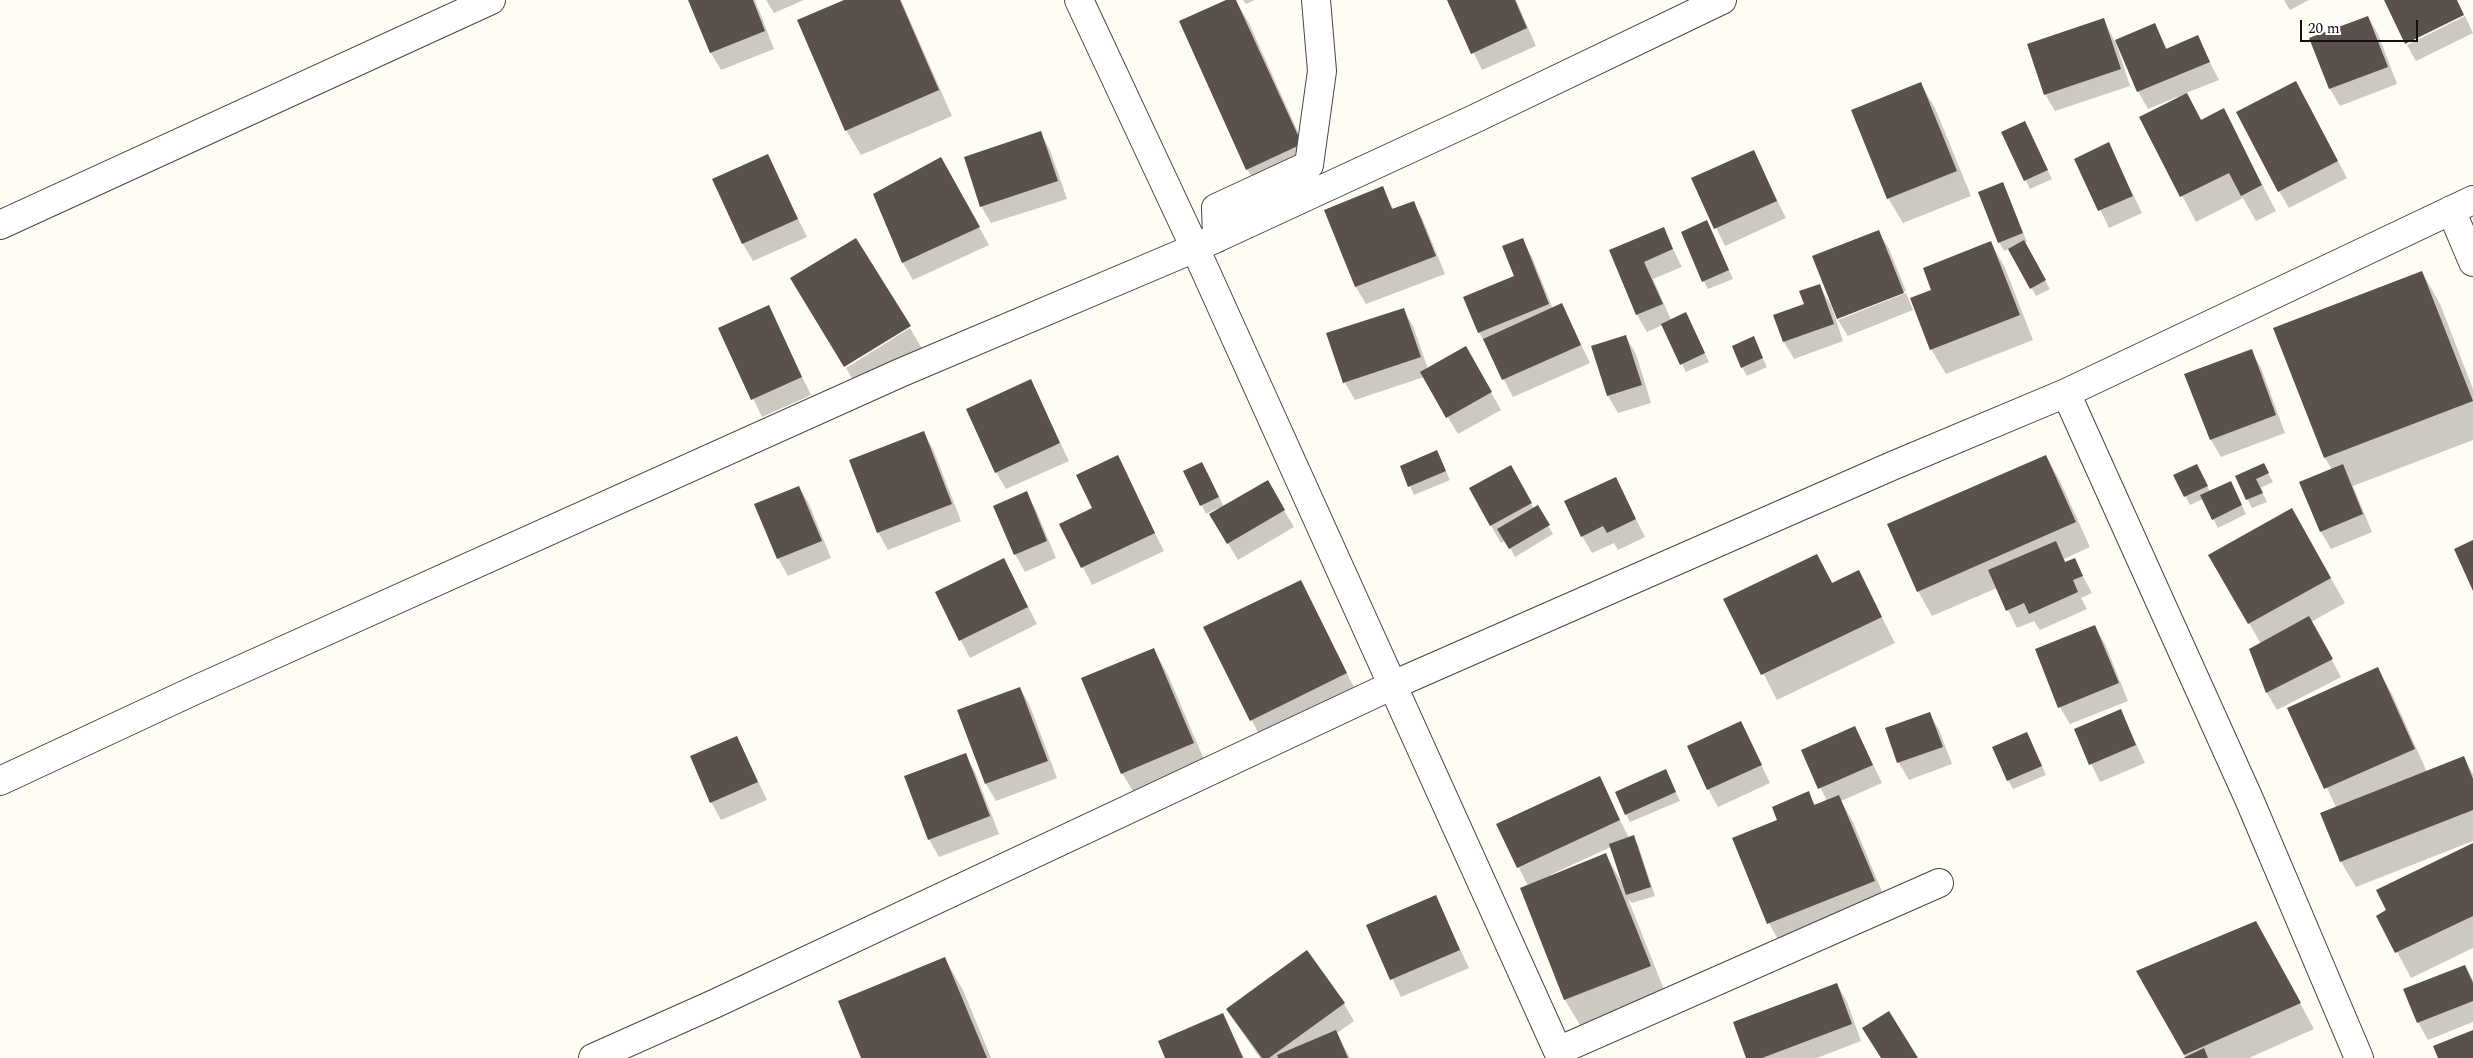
<!DOCTYPE html>
<style>
body{margin:0}
#map{position:relative;width:2473px;height:1058px;overflow:hidden;background:#fffcf4;font-family:Spectral,serif}
canvas{display:block}
.scale{position:absolute;left:2300px;top:20px;width:118px;height:22px;box-sizing:border-box;border:2px solid #111;border-top:0;padding-left:6px;font-size:15px;line-height:18px;white-space:nowrap;color:#111;-webkit-text-stroke:4px #fff;paint-order:stroke}
</style>
<div id="map">
<canvas width="2473" height="1058"></canvas>
<div class="scale">20 m</div>
</div>
<script>
const ctx = document.querySelector('canvas').getContext('2d');
ctx.lineJoin = 'round';
function paint(path, color) {
  ctx.fillStyle = color;
  ctx.fill(path, 'evenodd');
}
function stroke(path, color, width, dash) {
  ctx.strokeStyle = color;
  ctx.lineWidth = width;
  ctx.lineCap = dash ? 'butt' : 'round';
  ctx.setLineDash(dash || []);
  ctx.stroke(path);
}
const shadow = new Path2D(`
 M 690,0 L 755,0 L 774,49 L 721,70 L 711,53 Z
 M 766,0 L 804,0 L 774,13 Z
 M 847,0 L 901,0 L 952,116 L 861,155 L 846,130 Z
 M 1229,0 L 1235,0 L 1249,23 L 1315,170 L 1262,194 L 1247,169 Z
 M 1243,0 L 1255,0 L 1246,4 Z
 M 1448,0 L 1516,0 L 1536,46 L 1482,70 Z
 M 2284,0 L 2309,0 L 2290,10 Z
 M 2465,16 L 2473,33 L 2416,61 L 2407,45 Z
 M 2368,17 L 2378,34 L 2397,84 L 2340,106 L 2330,89 L 2311,39 Z
 M 2104,20 L 2115,42 L 2155,25 L 2167,49 L 2197,37 L 2219,80 L 2186,93 L 2202,121 L 2223,110 L 2276,211 L 2256,221 L 2243,198 L 2196,222 L 2141,117 L 2178,99 L 2177,97 L 2148,109 L 2138,91 L 2118,42 L 2116,43 L 2130,86 L 2055,111 L 2045,94 Z
 M 1920,83 L 1935,108 L 1971,196 L 1903,223 L 1888,198 Z
 M 2306,100 L 2347,178 L 2289,208 L 2279,191 Z
 M 2029,131 L 2052,179 L 2030,189 L 2003,133 Z
 M 1040,132 L 1050,150 L 1067,199 L 991,223 L 981,206 Z
 M 2108,144 L 2142,213 L 2109,228 L 2076,159 Z
 M 1753,151 L 1786,218 L 1725,246 L 1693,179 Z
 M 767,156 L 807,237 L 753,261 L 743,244 Z
 M 951,176 L 989,245 L 913,280 L 903,263 L 874,195 Z
 M 2003,183 L 2027,242 L 2024,243 L 2050,289 L 2036,296 L 2009,249 L 2004,251 L 1999,242 Z
 M 1382,188 L 1394,210 L 1413,202 L 1423,220 L 1445,274 L 1366,304 L 1356,287 L 1326,210 Z
 M 1663,229 L 1682,267 L 1653,279 L 1671,320 L 1690,322 L 1709,362 L 1686,372 L 1663,325 L 1647,332 L 1637,315 L 1610,251 Z
 M 1711,230 L 1733,279 L 1708,289 L 1704,281 Z
 M 1879,232 L 1889,249 L 1906,291 L 1838,317 L 1838,320 L 1814,257 Z
 M 1522,240 L 1532,257 L 1553,309 L 1562,305 L 1590,363 L 1513,397 L 1479,332 L 1515,277 Z
 M 1991,243 L 2005,268 L 2033,340 L 1946,374 L 1931,349 Z
 M 2422,272 L 2440,304 L 2473,389 L 2473,440 L 2353,486 L 2372,532 L 2331,549 L 2321,532 L 2332,470 L 2325,458 L 2275,328 Z
 M 1819,285 L 1831,305 L 1843,341 L 1794,359 L 1784,342 L 1774,316 L 1805,305 Z
 M 1906,293 L 1913,310 L 1848,336 L 1838,320 Z
 M 768,307 L 811,395 L 762,417 L 720,329 Z
 M 1403,309 L 1413,326 L 1428,369 L 1465,347 L 1501,410 L 1458,434 L 1424,377 L 1355,400 L 1345,383 L 1328,334 Z
 M 910,328 L 924,352 L 860,392 L 846,368 Z
 M 1626,337 L 1636,354 L 1651,403 L 1618,413 L 1608,396 L 1593,347 Z
 M 1753,338 L 1767,367 L 1747,376 L 1742,367 Z
 M 2251,351 L 2261,368 L 2285,433 L 2221,457 L 2211,440 Z
 M 1031,381 L 1069,461 L 1006,489 L 996,472 Z
 M 923,432 L 933,449 L 961,521 L 888,550 L 878,532 Z
 M 2046,456 L 2060,481 L 2090,547 L 2064,559 L 2066,563 L 2074,560 L 2092,593 L 2081,598 L 2087,609 L 2040,630 L 2034,621 L 2017,628 L 1997,588 L 1932,616 L 1918,591 Z
 M 1117,457 L 1164,551 L 1092,585 L 1061,524 L 1093,509 Z
 M 1441,460 L 1450,480 L 1414,495 L 1410,486 Z
 M 1510,467 L 1534,509 L 1537,507 L 1553,534 L 1515,557 L 1506,540 L 1501,543 L 1470,489 Z
 M 1185,471 L 1207,472 L 1224,507 L 1267,482 L 1294,527 L 1238,560 L 1211,515 L 1219,510 L 1218,508 L 1206,514 Z
 M 2268,473 L 2273,482 L 2260,488 L 2267,502 L 2252,508 L 2236,476 Z
 M 2202,474 L 2210,492 L 2235,491 L 2246,514 L 2218,528 L 2203,499 L 2190,505 L 2175,476 Z
 M 1615,478 L 1645,537 L 1618,550 L 1614,543 L 1592,553 L 1582,536 Z
 M 799,487 L 809,504 L 831,558 L 788,576 L 778,558 Z
 M 1026,493 L 1036,510 L 1056,558 L 1025,572 L 1015,554 Z
 M 2292,510 L 2345,603 L 2311,622 L 2341,677 L 2277,710 L 2267,693 L 2251,650 L 2261,644 L 2210,555 Z
 M 1817,555 L 1833,584 L 1858,571 L 1895,643 L 1777,700 L 1725,599 Z
 M 1013,577 L 1037,624 L 970,658 L 936,593 Z
 M 1300,582 L 1360,699 L 1265,746 L 1205,628 Z
 M 2095,627 L 2105,644 L 2128,701 L 2070,724 L 2060,707 Z
 M 1154,650 L 1168,675 L 1208,769 L 1137,798 L 1122,773 Z
 M 2377,668 L 2392,694 L 2427,772 L 2463,757 L 2473,774 L 2473,841 L 2356,887 L 2341,862 L 2321,813 L 2336,807 L 2289,708 Z
 M 1020,688 L 1030,706 L 1057,778 L 996,801 L 986,784 Z
 M 2121,711 L 2145,763 L 2100,782 L 2075,730 Z
 M 1929,713 L 1939,730 L 1952,764 L 1909,780 L 1899,763 L 1886,729 Z
 M 1741,723 L 1770,783 L 1718,807 L 1708,789 Z
 M 1855,727 L 1882,783 L 1841,801 L 1853,822 L 1888,906 L 1783,949 L 1769,923 L 1779,821 L 1808,793 L 1816,806 L 1827,801 L 1802,750 Z
 M 2027,733 L 2046,775 L 2013,789 L 2008,780 Z
 M 737,737 L 767,800 L 721,820 L 711,802 Z
 M 965,755 L 975,772 L 999,834 L 939,857 L 929,839 Z
 M 1666,771 L 1680,801 L 1630,822 L 1626,814 Z
 M 1599,778 L 1629,838 L 1633,837 L 1638,845 L 1655,896 L 1632,903 L 1628,899 L 1665,992 L 1580,1025 L 1565,1000 L 1521,888 L 1528,886 L 1498,825 ZM 1611,847 L 1622,883 L 1606,855 L 1551,877 L 1550,875 Z
 M 2473,844 L 2473,948 L 2411,978 L 2378,916 Z
 M 1435,896 L 1469,968 L 1401,997 L 1367,926 Z
 M 2270,948 L 2314,1029 L 2249,1058 L 2186,1058 L 2138,971 Z
 M 945,959 L 963,990 L 991,1058 L 863,1058 Z
 M 2465,966 L 2473,980 L 2473,1022 L 2428,1040 L 2418,1022 Z
 M 1837,984 L 1847,1002 L 1861,1041 L 1817,1058 L 1748,1058 Z
 M 1344,1004 L 1354,1021 L 1337,1033 L 1350,1058 L 1260,1058 L 1227,1010 Z
 M 1223,1014 L 1244,1058 L 1166,1058 Z`);
const building = new Path2D(`
 M 688,0 L 753,0 L 765,31 L 710,53 Z
 M 844,0 L 900,0 L 939,90 L 845,131 L 797,20 Z
 M 1226,0 L 1236,0 L 1302,144 L 1246,170 L 1179,21 Z
 M 1447,0 L 1515,0 L 1527,28 L 1471,54 Z
 M 2384,0 L 2457,0 L 2464,15 L 2405,44 Z
 M 2368,16 L 2388,67 L 2329,89 L 2309,38 Z
 M 2104,18 L 2121,69 L 2044,95 L 2027,44 Z
 M 2155,23 L 2166,49 L 2198,35 L 2210,62 L 2137,92 L 2115,40 Z
 M 2296,81 L 2338,161 L 2278,192 L 2236,112 Z
 M 1921,82 L 1957,171 L 1887,199 L 1851,110 Z
 M 2187,93 L 2201,120 L 2224,108 L 2262,185 L 2241,196 L 2229,173 L 2180,197 L 2139,117 Z
 M 2025,121 L 2048,170 L 2024,181 L 2001,132 Z
 M 1041,131 L 1058,181 L 980,207 L 964,157 Z
 M 2109,142 L 2133,196 L 2098,211 L 2074,159 Z
 M 1754,150 L 1777,201 L 1714,229 L 1691,178 Z
 M 768,154 L 798,219 L 742,244 L 712,179 Z
 M 941,157 L 980,227 L 902,263 L 873,194 Z
 M 2003,182 L 2023,233 L 1998,243 L 1978,192 Z
 M 1383,186 L 1392,209 L 1414,201 L 1436,256 L 1355,287 L 1324,210 Z
 M 1707,220 L 1729,270 L 1702,282 L 1681,232 Z
 M 1664,227 L 1673,249 L 1644,262 L 1663,304 L 1636,315 L 1609,250 Z
 M 1879,230 L 1904,293 L 1837,319 L 1812,256 Z
 M 856,238 L 911,326 L 844,367 L 790,278 Z
 M 1523,238 L 1549,304 L 1478,333 L 1463,297 L 1514,276 L 1502,246 Z
 M 2024,240 L 2046,280 L 2030,289 L 2008,249 Z
 M 1991,241 L 2020,315 L 1930,350 L 1910,298 L 1931,290 L 1923,268 Z
 M 2422,271 L 2473,401 L 2324,458 L 2273,328 Z
 M 1820,284 L 1834,324 L 1783,342 L 1773,315 L 1804,304 L 1799,291 Z
 M 1562,303 L 1581,345 L 1502,380 L 1483,339 Z
 M 769,305 L 802,377 L 751,400 L 718,328 Z
 M 1404,308 L 1421,357 L 1343,383 L 1326,333 Z
 M 1686,312 L 1705,353 L 1680,365 L 1661,324 Z
 M 1626,335 L 1642,385 L 1607,396 L 1591,346 Z
 M 1754,336 L 1763,358 L 1741,368 L 1732,346 Z
 M 1466,346 L 1492,392 L 1446,418 L 1420,372 Z
 M 2252,349 L 2276,415 L 2210,440 L 2184,374 Z
 M 1031,379 L 1060,443 L 995,473 L 966,409 Z
 M 924,431 L 952,504 L 877,533 L 849,460 Z
 M 1437,450 L 1446,471 L 1408,487 L 1400,466 Z
 M 1118,455 L 1155,533 L 1081,568 L 1059,524 L 1092,508 L 1076,475 Z
 M 2046,455 L 2076,522 L 1917,592 L 1887,524 Z
 M 1202,462 L 1219,497 L 1200,506 L 1183,471 Z
 M 2264,463 L 2269,473 L 2256,479 L 2263,493 L 2246,500 L 2235,476 Z
 M 2197,464 L 2208,486 L 2184,497 L 2173,475 Z
 M 2343,464 L 2363,514 L 2320,532 L 2299,482 Z
 M 1511,465 L 1532,503 L 1490,526 L 1469,488 Z
 M 1616,477 L 1636,519 L 1607,533 L 1603,526 L 1581,537 L 1564,501 Z
 M 1268,480 L 1285,510 L 1227,544 L 1209,514 Z
 M 2231,481 L 2242,505 L 2212,520 L 2200,495 Z
 M 799,486 L 822,541 L 777,559 L 754,504 Z
 M 1027,491 L 1047,541 L 1014,555 L 993,506 Z
 M 1538,505 L 1550,525 L 1509,549 L 1497,529 Z
 M 2292,508 L 2331,578 L 2248,624 L 2208,555 Z
 M 2473,540 L 2473,591 L 2454,549 Z
 M 2056,541 L 2065,562 L 2075,558 L 2083,576 L 2073,580 L 2078,592 L 2029,614 L 2024,603 L 2006,611 L 1988,570 Z
 M 1817,554 L 1832,583 L 1859,570 L 1882,617 L 1761,675 L 1723,599 Z
 M 1004,558 L 1028,607 L 959,641 L 935,592 Z
 M 1301,580 L 1347,673 L 1250,721 L 1203,627 Z
 M 2309,616 L 2333,659 L 2266,693 L 2249,649 Z
 M 2095,625 L 2119,683 L 2058,708 L 2035,649 Z
 M 1154,648 L 1194,743 L 1121,774 L 1081,678 Z
 M 2378,667 L 2415,749 L 2324,789 L 2287,708 Z
 M 1020,687 L 1048,761 L 985,784 L 957,710 Z
 M 2121,709 L 2136,745 L 2089,765 L 2074,729 Z
 M 1930,712 L 1943,747 L 1897,763 L 1885,728 Z
 M 1741,721 L 1762,765 L 1707,790 L 1687,746 Z
 M 1855,726 L 1873,765 L 1818,789 L 1801,750 Z
 M 2027,732 L 2042,766 L 2007,781 L 1992,747 Z
 M 737,736 L 758,782 L 710,803 L 690,756 Z
 M 966,753 L 990,816 L 928,840 L 904,776 Z
 M 2464,756 L 2473,779 L 2473,810 L 2340,862 L 2320,813 Z
 M 1666,769 L 1676,792 L 1625,815 L 1615,792 Z
 M 1600,776 L 1620,820 L 1517,868 L 1496,824 Z
 M 1809,791 L 1814,805 L 1839,795 L 1875,881 L 1767,924 L 1732,838 L 1777,820 L 1772,807 Z
 M 1634,835 L 1651,887 L 1626,895 L 1609,844 Z
 M 2473,843 L 2473,916 L 2395,953 L 2376,916 L 2386,910 L 2376,890 Z
 M 1606,853 L 1651,966 L 1564,1000 L 1520,888 Z
 M 1436,895 L 1460,950 L 1390,980 L 1366,925 Z
 M 2256,921 L 2301,1003 L 2184,1055 L 2136,971 Z
 M 1307,950 L 1345,1003 L 1269,1058 L 1262,1058 L 1226,1009 Z
 M 945,957 L 987,1058 L 861,1058 L 838,1001 Z
 M 2465,965 L 2473,983 L 2473,1001 L 2417,1023 L 2403,989 Z
 M 1837,983 L 1852,1024 L 1762,1058 L 1746,1058 L 1733,1022 Z
 M 1889,1011 L 1918,1058 L 1881,1058 L 1862,1028 Z
 M 1223,1013 L 1243,1058 L 1165,1058 L 1158,1041 Z
 M 1336,1030 L 1348,1058 L 1278,1058 L 1277,1055 Z
 M 2473,1030 L 2473,1058 L 2438,1058 L 2433,1046 Z
 M 2204,1048 L 2208,1058 L 2183,1058 Z`);
const street = new Path2D(`
 M 1079,0 L 1195,248 L 1561,1058
 M 2451,210 L 2473,262
 M 0,225 L 491,0
 M 1217,238 L 1216,208 L 1309,165 L 1322,71 L 1316,0
 M 2066,393 L 2249,799 L 2359,1058
 M 0,781 L 193,691 L 900,373 L 1195,248 L 1472,120 L 1722,0
 M 1558,1051 L 1939,883
 M 593,1058 L 714,1004 L 1393,685 L 1892,466 L 2066,393 L 2473,200`);
paint(shadow, '#0003');
paint(building, '#5a504c');
stroke(street, '#444', 30);
stroke(street, '#fff', 28);
</script>
